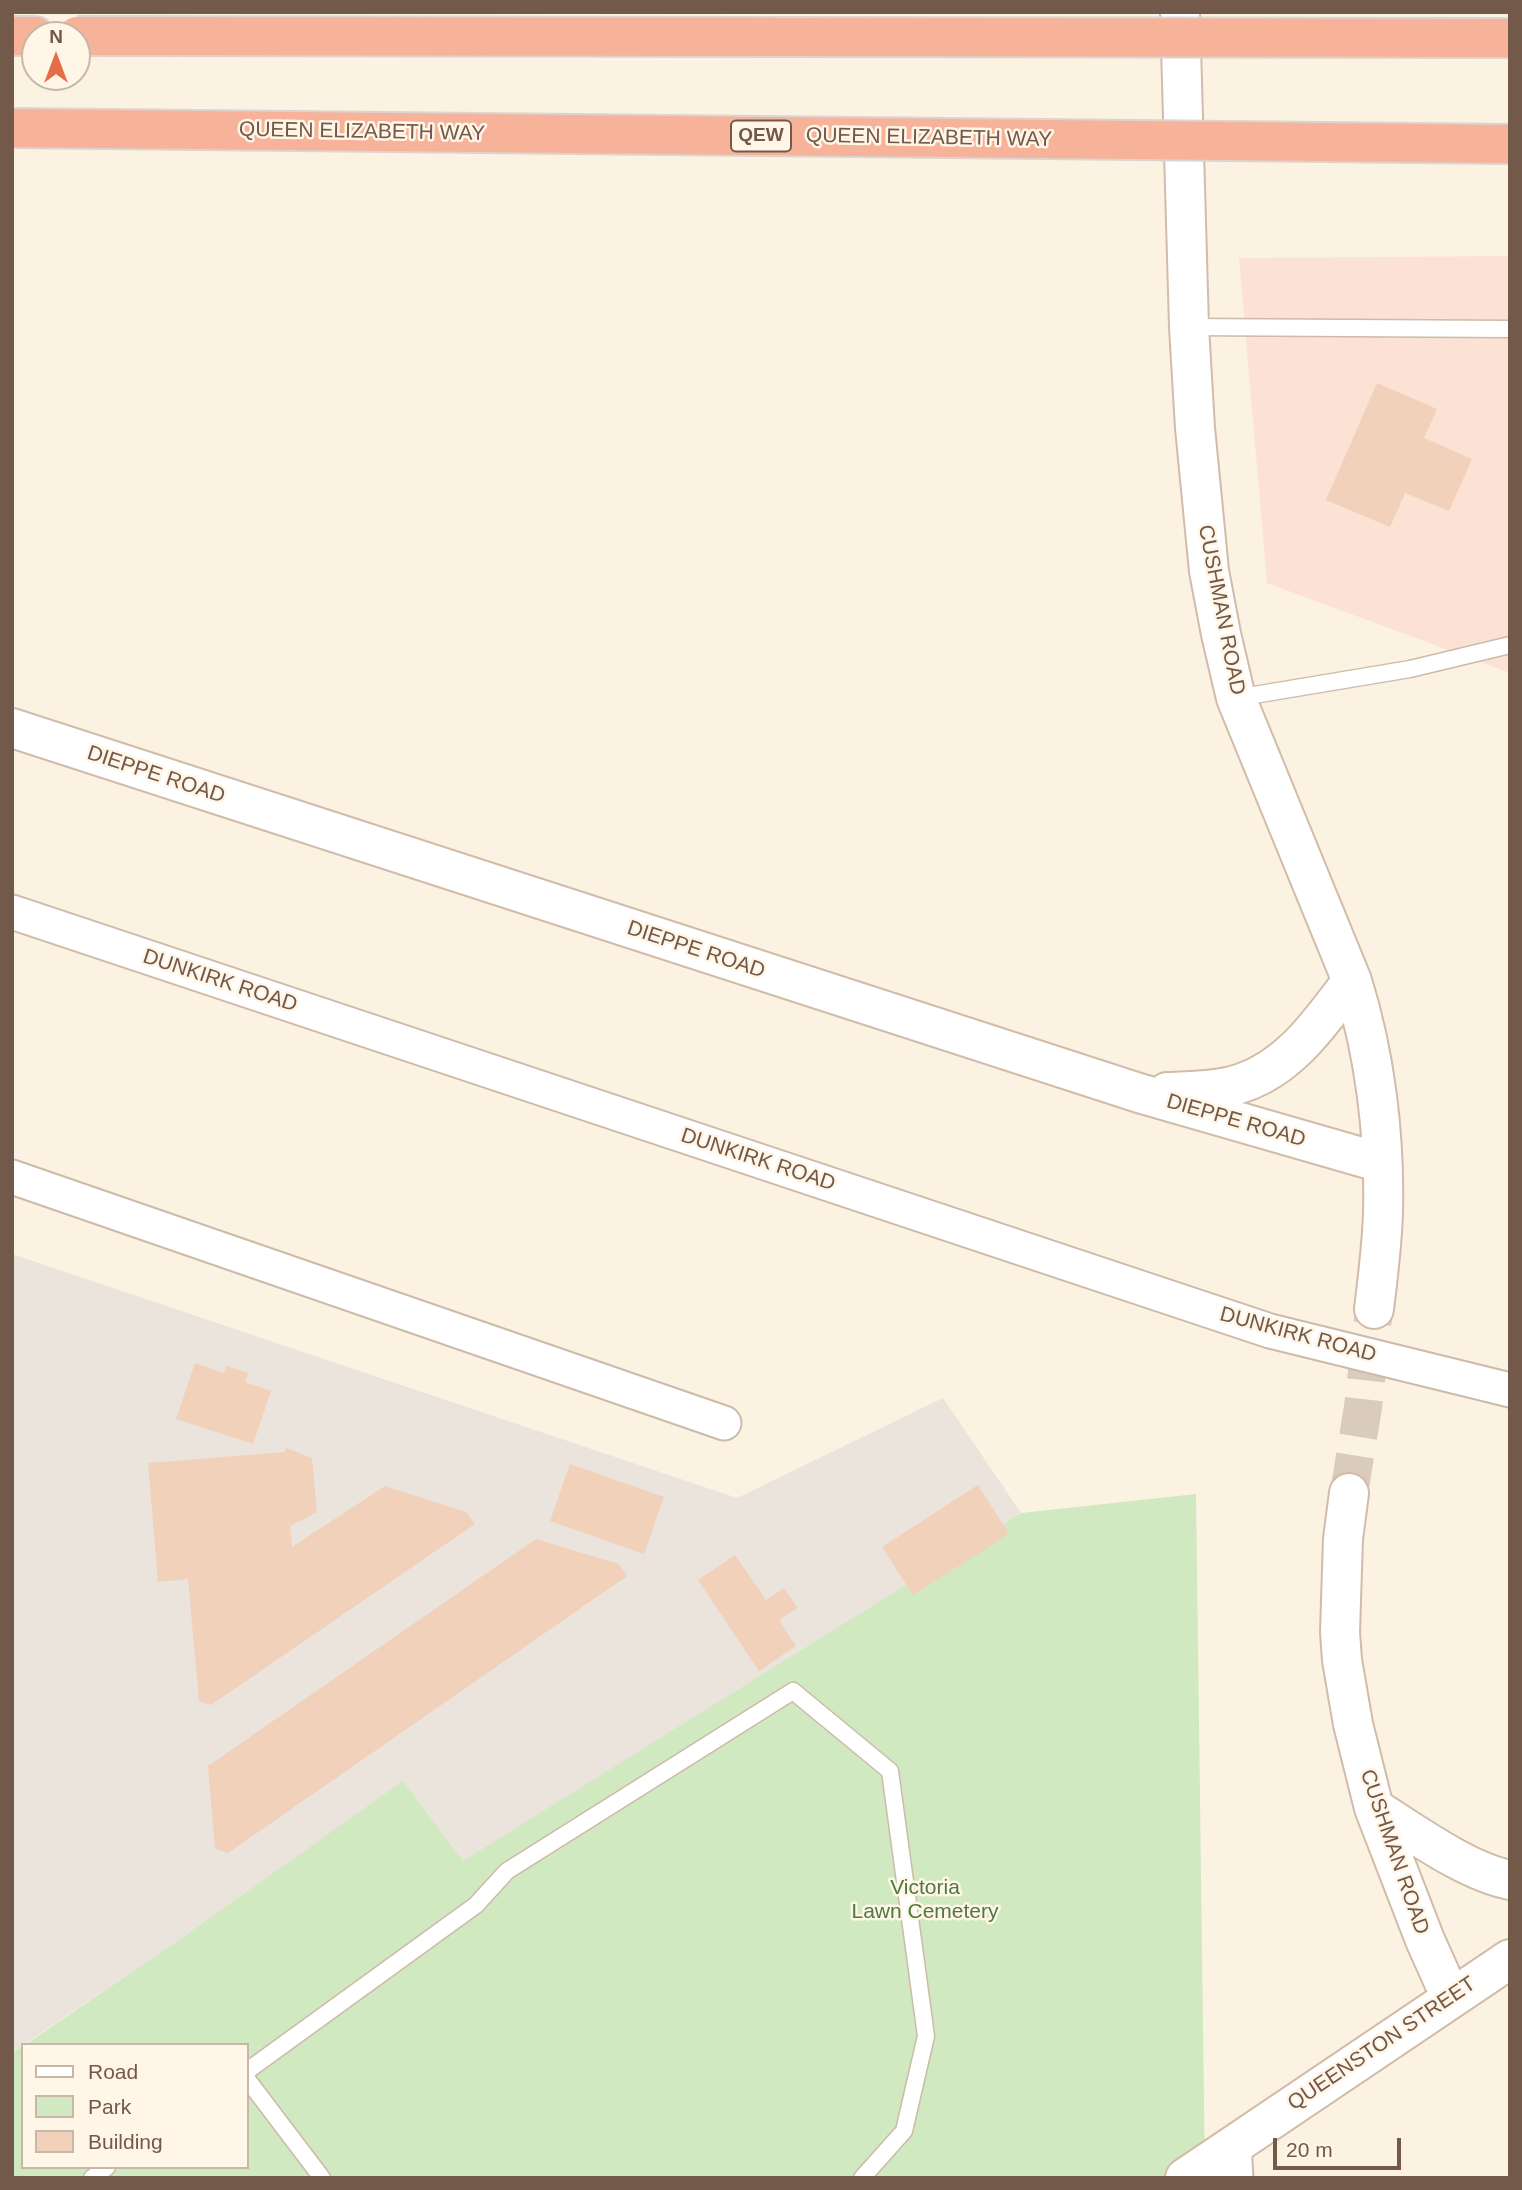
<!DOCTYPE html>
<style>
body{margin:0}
#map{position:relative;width:1522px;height:2190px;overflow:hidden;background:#fcf2e2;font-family:Helvetica,sans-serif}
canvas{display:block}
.frame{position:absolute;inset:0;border:14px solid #735949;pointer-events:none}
.legend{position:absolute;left:21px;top:2043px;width:228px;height:126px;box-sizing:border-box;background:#fff6e8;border:2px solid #c7b7a8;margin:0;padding:9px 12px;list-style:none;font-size:21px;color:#735949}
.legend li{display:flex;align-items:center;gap:14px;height:35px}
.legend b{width:35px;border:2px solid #c7b7a8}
.north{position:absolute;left:21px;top:21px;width:70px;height:70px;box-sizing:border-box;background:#fff6e8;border:2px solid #c7b7a8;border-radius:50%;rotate:0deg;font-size:19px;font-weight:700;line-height:28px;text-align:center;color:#735949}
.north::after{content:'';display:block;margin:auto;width:24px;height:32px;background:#e56e47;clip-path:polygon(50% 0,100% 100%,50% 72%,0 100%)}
.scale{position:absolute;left:1273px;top:2138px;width:128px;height:32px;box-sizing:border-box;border:4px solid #735949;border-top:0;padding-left:9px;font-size:21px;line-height:24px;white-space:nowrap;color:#735949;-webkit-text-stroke:5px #fff6e8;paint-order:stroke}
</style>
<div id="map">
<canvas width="1522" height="2190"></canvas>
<div class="frame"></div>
<ul class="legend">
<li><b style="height:9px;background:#fff"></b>Road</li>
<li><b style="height:19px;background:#d0e9c1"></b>Park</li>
<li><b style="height:19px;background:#f1d1ba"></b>Building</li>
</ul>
<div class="north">N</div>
<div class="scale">20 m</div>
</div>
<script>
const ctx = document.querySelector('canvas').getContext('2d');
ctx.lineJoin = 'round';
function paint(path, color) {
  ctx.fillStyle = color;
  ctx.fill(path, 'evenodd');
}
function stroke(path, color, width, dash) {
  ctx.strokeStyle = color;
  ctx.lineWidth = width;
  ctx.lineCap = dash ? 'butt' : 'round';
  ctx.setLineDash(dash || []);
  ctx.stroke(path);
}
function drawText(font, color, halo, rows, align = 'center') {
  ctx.font = font + ' Helvetica,sans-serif';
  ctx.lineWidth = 5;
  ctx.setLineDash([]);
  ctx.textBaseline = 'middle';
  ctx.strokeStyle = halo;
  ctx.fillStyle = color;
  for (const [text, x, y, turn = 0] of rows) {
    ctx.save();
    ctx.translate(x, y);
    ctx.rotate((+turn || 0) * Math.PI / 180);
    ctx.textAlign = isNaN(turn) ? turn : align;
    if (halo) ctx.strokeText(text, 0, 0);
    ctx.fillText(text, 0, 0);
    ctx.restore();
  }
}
const commercial = new Path2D(`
 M 1510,256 L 1510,673 L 1267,583 L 1239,258 Z`);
const industrial = new Path2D(`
 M 12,1254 L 737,1498 L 943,1398 L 1021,1513 L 463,1862 L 403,1782 L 180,1939 L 12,2053 Z`);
const green = new Path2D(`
 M 1196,1494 L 1205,2178 L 12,2178 L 12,2053 L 23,2046 L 23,2167 L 247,2167 L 247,2045 L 25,2045 L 180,1939 L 403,1781 L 463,1861 L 1021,1513 Z`);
const building = new Path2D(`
 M 1377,383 L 1437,409 L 1424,438 L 1472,459 L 1449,511 L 1405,493 L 1390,527 L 1326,500 Z
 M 195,1363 L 224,1373 L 226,1366 L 248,1373 L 245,1382 L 271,1391 L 253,1444 L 176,1419 Z
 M 286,1448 L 312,1458 L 317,1512 L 290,1526 L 292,1547 L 385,1486 L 466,1512 L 475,1524 L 211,1705 L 199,1701 L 188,1579 L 158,1582 L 148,1463 L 284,1452 Z
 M 570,1464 L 664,1497 L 644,1554 L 550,1521 Z
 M 978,1485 L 1009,1534 L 913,1595 L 882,1547 Z
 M 536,1539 L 619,1564 L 627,1576 L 228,1853 L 215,1849 L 208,1766 Z
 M 735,1555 L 766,1600 L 784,1588 L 798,1608 L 779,1620 L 796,1646 L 759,1671 L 698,1580 Z`);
const secondaryTunnel = new Path2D(`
 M 1349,1493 L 1363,1407 L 1374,1309`);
const lane = new Path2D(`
 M 1189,327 L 1510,329
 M 1236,698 L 1410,669 L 1510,645
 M 247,2071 L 476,1905 L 507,1871 L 793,1691 L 890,1771 L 926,2036 L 904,2131 L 862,2178
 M 247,2079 L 322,2178
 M 92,2178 L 107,2167`);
const street = new Path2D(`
 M 12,912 L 1270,1331 L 1510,1390
 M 12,1177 L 724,1423
 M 1234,2143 L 1236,2178`);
const secondary = new Path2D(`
 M 1180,12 L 1189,327 L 1195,428 L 1209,571 L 1221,634 L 1236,698 L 1352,981 C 1375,1054 1385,1136 1383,1213 C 1382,1245 1378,1277 1374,1309
 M 12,728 L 1139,1093 L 1382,1163
 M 1167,1092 C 1191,1091 1219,1091 1242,1083 C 1292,1066 1322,1020 1352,981
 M 1349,1493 L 1343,1539 L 1340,1632 L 1342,1660 L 1353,1724 L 1374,1808 L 1425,1940 L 1451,1998
 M 1374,1808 C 1413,1832 1465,1871 1510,1880
 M 1185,2178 L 1510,1959`);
const highway = new Path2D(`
 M 12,36 L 35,36`);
const highwayBridge = new Path2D(`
 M 77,36 L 1510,38
 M 12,128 L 1510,144`);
const shields = [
 [761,136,60]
];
const shieldNames = [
 ["QEW",761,136]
];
const streetNames = [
 ["QUEEN ELIZABETH WAY",362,132,1],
 ["QUEEN ELIZABETH WAY",929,138,1],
 ["CUSHMAN ROAD",1221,610,79],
 ["DIEPPE ROAD",156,775,18],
 ["DIEPPE ROAD",696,950,18],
 ["DUNKIRK ROAD",220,981,18],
 ["DIEPPE ROAD",1236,1121,16],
 ["DUNKIRK ROAD",758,1160,18],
 ["DUNKIRK ROAD",1298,1335,15],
 ["CUSHMAN ROAD",1394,1852,71],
 ["QUEENSTON STREET",1382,2044,-34]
];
const parkNames = [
 ["Victoria",925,1888],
 ["Lawn Cemetery",925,1912]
];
paint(commercial, '#fce2d5');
paint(industrial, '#ebe4dd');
paint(green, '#d0e9c1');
paint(building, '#f1d1ba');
stroke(secondaryTunnel, '#daccbc', 38, [38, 19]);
stroke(lane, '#cdbaa9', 19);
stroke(street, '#cdbaa9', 37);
stroke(secondary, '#d2bca9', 42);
stroke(highway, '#dbd4d0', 42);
stroke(lane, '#fff', 16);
stroke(street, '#fff', 33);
stroke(secondary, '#fff', 38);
stroke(highway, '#f6b399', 38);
stroke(highwayBridge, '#dbd4d0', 42, []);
stroke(highwayBridge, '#f6b399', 38);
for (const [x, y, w] of shields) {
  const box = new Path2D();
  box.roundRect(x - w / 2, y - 15.5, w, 31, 5);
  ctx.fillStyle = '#fff6e8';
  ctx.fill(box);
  stroke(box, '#735949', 2);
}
drawText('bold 19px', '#735949', null, shieldNames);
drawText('21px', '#735949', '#fff6e8', streetNames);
drawText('21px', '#507841', '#fff6e8', parkNames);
</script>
